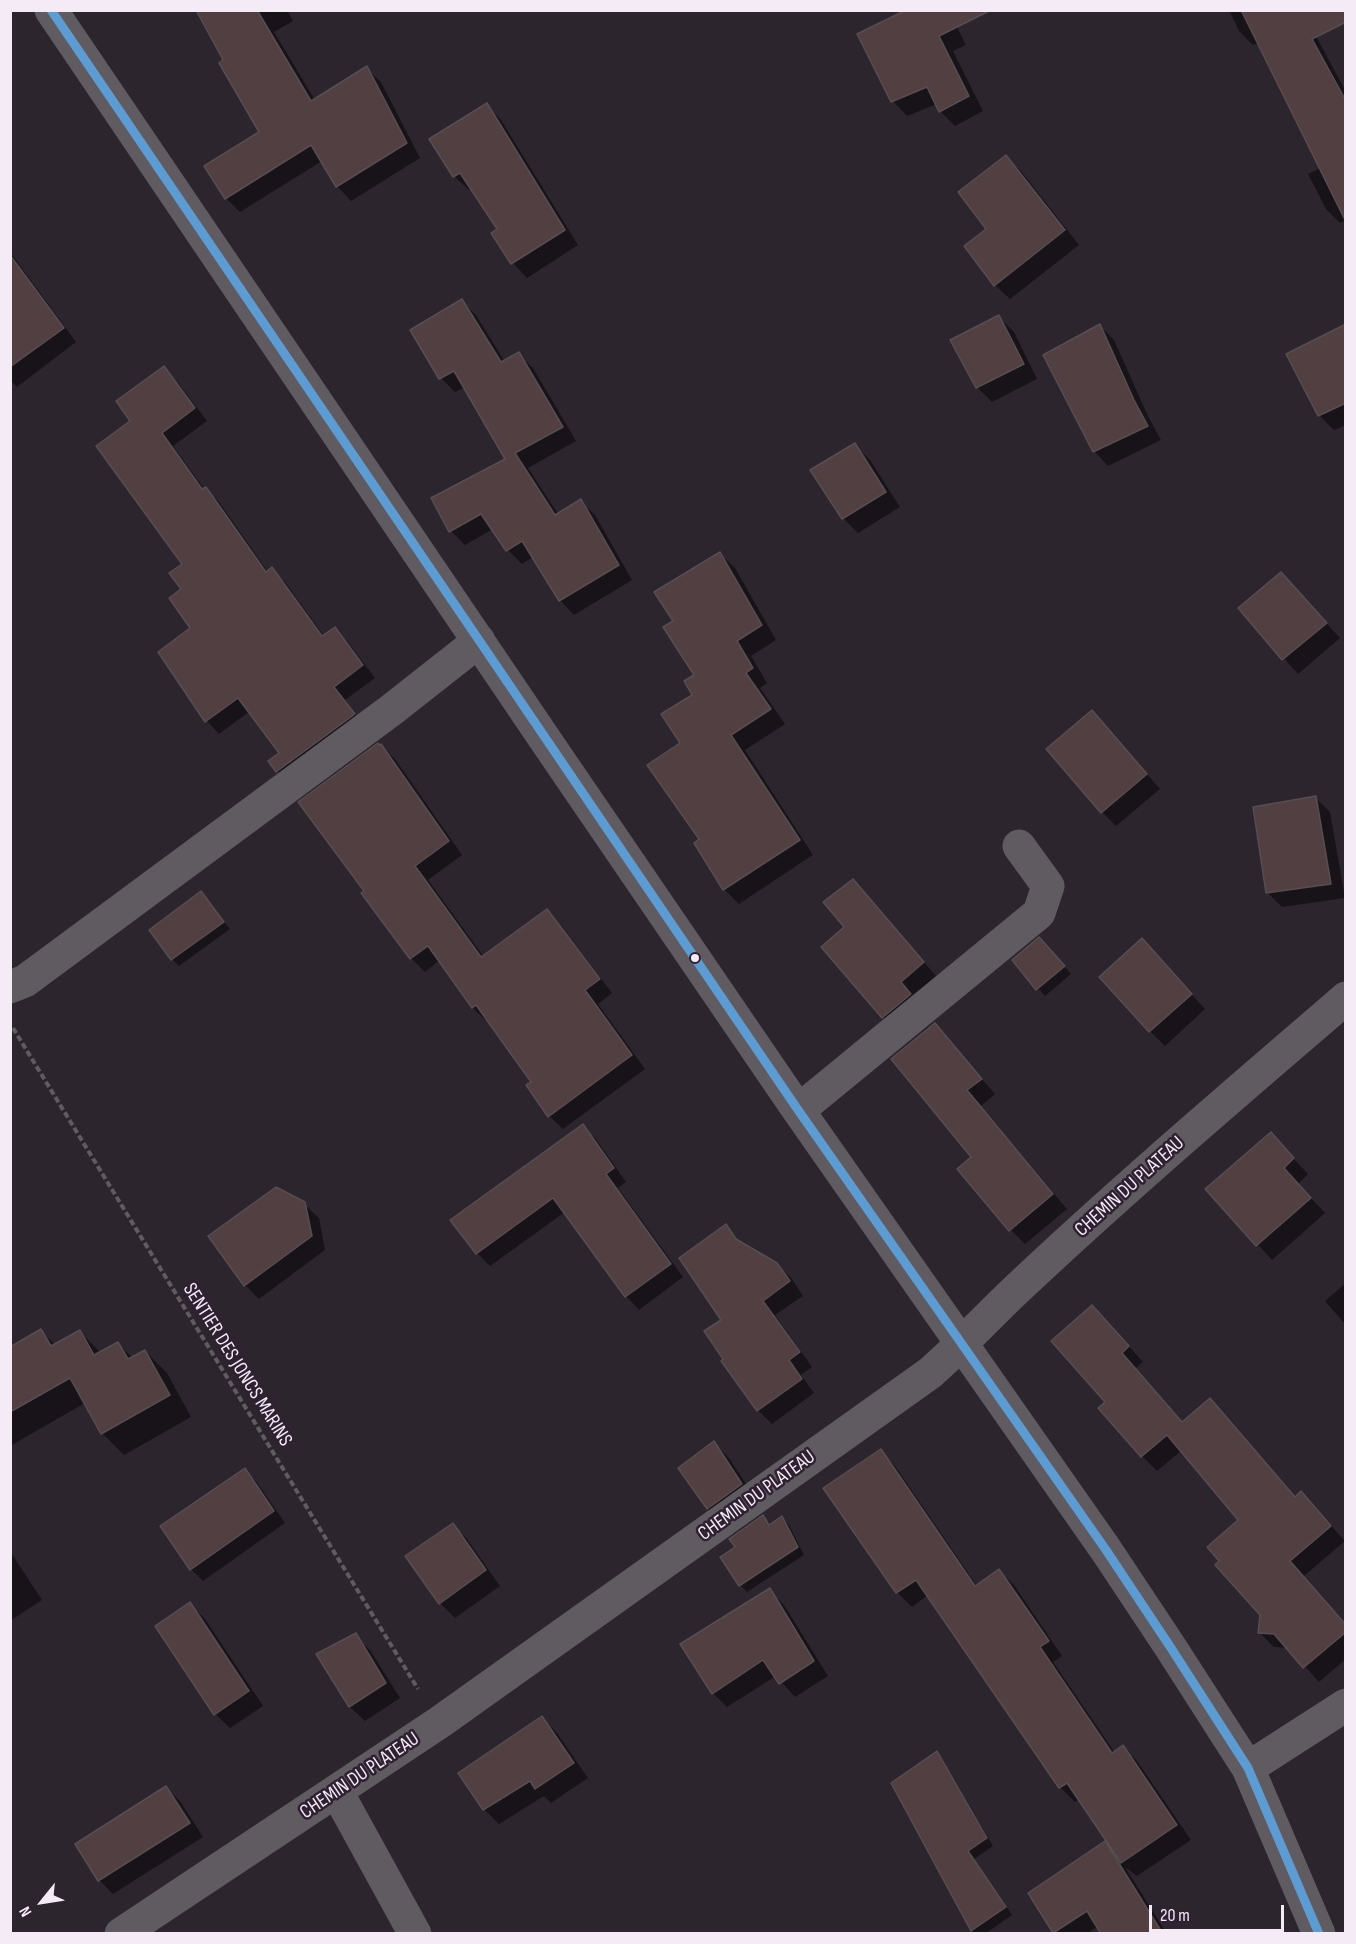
<!DOCTYPE html>
<style>
body{margin:0}
#map{position:relative;width:1356px;height:1944px;overflow:hidden;background:#2c252e;font-family:"Sofia Sans Condensed",sans-serif}
canvas{display:block}
.frame{position:absolute;inset:0;border:12px solid #f5ebf7;pointer-events:none}
.north{position:absolute;left:12px;top:1872px;width:60px;height:60px;-webkit-text-stroke:4px #2f2132;paint-order:stroke;rotate:240deg;font-size:16px;font-weight:700;line-height:24px;text-align:center;color:#f5ebf7}
.north::after{content:'';display:block;margin:auto;width:21px;height:27px;background:#f5ebf7;clip-path:polygon(50% 0,100% 100%,50% 72%,0 100%)}
.scale{position:absolute;left:1149px;top:1905px;width:135px;height:27px;box-sizing:border-box;border:3px solid #f5ebf7;border-top:0;padding-left:8px;font-size:18px;line-height:21px;white-space:nowrap;color:#f5ebf7;-webkit-text-stroke:4px #2f2132;paint-order:stroke}
</style>
<div id="map">
<canvas width="1356" height="1944"></canvas>
<div class="frame"></div>
<div class="north">N</div>
<div class="scale">20 m</div>
</div>
<script>
const ctx = document.querySelector('canvas').getContext('2d');
ctx.lineJoin = 'round';
function paint(path, color) {
  ctx.fillStyle = color;
  ctx.fill(path, 'evenodd');
}
function stroke(path, color, width, dash) {
  ctx.strokeStyle = color;
  ctx.lineWidth = width;
  ctx.lineCap = dash ? 'butt' : 'round';
  ctx.setLineDash(dash || []);
  ctx.stroke(path);
}
function drawText(font, color, halo, rows, align = 'center') {
  ctx.font = font + ' "Sofia Sans Condensed",sans-serif';
  ctx.lineWidth = 5;
  ctx.setLineDash([]);
  ctx.textBaseline = 'middle';
  ctx.strokeStyle = halo;
  ctx.fillStyle = color;
  for (const [text, x, y, turn = 0] of rows) {
    ctx.save();
    ctx.translate(x, y);
    ctx.rotate((+turn || 0) * Math.PI / 180);
    ctx.textAlign = isNaN(turn) ? turn : align;
    if (halo) ctx.strokeText(text, 0, 0);
    ctx.fillText(text, 0, 0);
    ctx.restore();
  }
}
const shadow = new Path2D(`
 M 198,10 L 287,10 L 293,21 L 274,32 L 315,100 L 366,68 L 381,82 L 420,158 L 351,201 L 337,186 L 322,161 L 240,212 L 226,198 L 261,132 Z
 M 1229,10 L 1302,10 L 1346,92 L 1346,220 L 1340,223 L 1326,209 L 1308,174 L 1320,168 L 1259,43 L 1253,45 L 1239,31 Z
 M 950,13 L 966,45 L 953,51 L 983,111 L 955,126 L 940,111 L 937,104 L 907,116 L 893,101 Z
 M 487,105 L 501,120 L 578,245 L 527,278 L 513,263 L 494,233 L 499,229 L 472,188 L 469,190 L 454,176 Z
 M 1006,157 L 1021,171 L 1079,245 L 1010,299 L 995,285 L 966,247 L 989,229 Z
 M 10,252 L 76,342 L 17,387 L 10,380 Z
 M 462,301 L 476,315 L 505,362 L 518,354 L 533,368 L 576,441 L 528,468 L 558,514 L 580,501 L 595,515 L 632,580 L 574,615 L 560,600 L 533,557 L 522,564 L 508,550 L 493,529 L 465,545 L 451,531 L 507,459 L 465,387 L 455,392 L 441,378 L 412,330 Z
 M 999,317 L 1014,332 L 1037,379 L 992,402 L 977,387 Z
 M 1100,326 L 1114,340 L 1148,416 L 1161,440 L 1108,466 L 1094,451 Z
 M 1346,339 L 1346,425 L 1334,430 L 1319,415 Z
 M 164,368 L 176,380 L 207,421 L 173,446 L 205,490 L 206,489 L 219,502 L 268,572 L 272,569 L 285,582 L 324,636 L 335,629 L 347,641 L 375,678 L 345,700 L 366,727 L 290,784 L 277,771 L 281,753 L 250,711 L 219,734 L 207,721 L 160,652 L 192,628 L 183,590 L 184,564 L 132,422 Z
 M 855,445 L 870,460 L 900,507 L 858,533 L 843,518 Z
 M 720,554 L 735,568 L 776,640 L 751,656 L 767,683 L 760,688 L 785,724 L 745,750 L 813,855 L 739,904 L 724,889 L 696,844 L 701,840 L 682,743 L 694,695 L 696,675 L 675,621 Z
 M 1296,589 L 1340,638 L 1298,674 L 1240,608 Z
 M 1092,712 L 1160,789 L 1116,826 L 1102,812 Z
 M 381,746 L 395,759 L 462,855 L 428,880 L 484,957 L 546,911 L 560,925 L 612,993 L 598,1004 L 645,1069 L 563,1129 L 549,1116 L 533,1082 L 488,1019 L 486,1021 L 473,1008 L 440,960 L 425,972 L 411,958 L 363,893 L 366,891 Z
 M 1316,798 L 1330,812 L 1345,898 L 1282,907 L 1267,892 Z
 M 853,881 L 937,977 L 897,1031 L 883,1017 L 846,927 Z
 M 201,893 L 230,929 L 179,966 L 172,959 Z
 M 1046,946 L 1071,974 L 1045,996 L 1014,960 Z
 M 1156,955 L 1205,1009 L 1165,1046 L 1150,1031 Z
 M 935,1025 L 995,1094 L 981,1106 L 1067,1209 L 1025,1244 L 1011,1230 L 973,1157 Z
 M 582,1126 L 596,1139 L 626,1182 L 618,1188 L 683,1277 L 639,1310 L 626,1296 L 565,1212 L 490,1266 L 477,1253 Z
 M 1271,1134 L 1308,1174 L 1298,1184 L 1325,1213 L 1272,1260 L 1207,1189 Z
 M 304,1204 L 319,1218 L 325,1250 L 259,1299 L 245,1285 Z
 M 725,1226 L 742,1244 L 776,1264 L 791,1278 L 803,1296 L 775,1315 L 812,1367 L 801,1375 L 814,1393 L 772,1424 L 758,1410 L 723,1320 Z
 M 1346,1283 L 1346,1325 L 1325,1301 Z
 M 1107,1321 L 1143,1362 L 1136,1368 L 1183,1423 L 1224,1415 L 1296,1498 L 1315,1508 L 1345,1541 L 1304,1576 L 1346,1625 L 1346,1659 L 1319,1682 L 1288,1648 L 1274,1647 L 1259,1632 L 1261,1615 L 1240,1521 L 1182,1450 L 1157,1471 L 1142,1456 L 1107,1403 Z
 M 41,1331 L 55,1345 L 80,1332 L 101,1353 L 118,1344 L 133,1358 L 145,1351 L 167,1373 L 191,1417 L 124,1455 L 102,1433 L 85,1403 L 10,1446 L 10,1349 Z
 M 714,1443 L 729,1458 L 756,1499 L 723,1523 L 708,1508 Z
 M 881,1451 L 895,1466 L 977,1586 L 999,1571 L 1014,1585 L 1062,1656 L 1053,1662 L 1115,1753 L 1123,1747 L 1137,1761 L 1191,1840 L 1137,1876 L 1125,1867 L 1167,1934 L 1103,1934 L 1098,1926 L 1087,1934 L 1056,1934 L 1054,1932 L 1105,1843 L 1112,1849 L 1113,1848 L 1079,1799 L 1075,1802 L 1060,1787 L 928,1595 L 912,1607 L 897,1592 L 825,1489 Z
 M 244,1470 L 256,1481 L 285,1523 L 203,1581 L 192,1570 L 162,1526 Z
 M 763,1517 L 771,1525 L 782,1518 L 789,1525 L 804,1555 L 747,1592 L 740,1585 L 737,1548 Z
 M 453,1525 L 467,1539 L 500,1586 L 455,1618 L 440,1603 Z
 M 10,1551 L 42,1600 L 10,1621 Z
 M 769,1590 L 784,1605 L 828,1676 L 795,1697 L 776,1676 L 727,1707 L 713,1693 Z
 M 190,1604 L 205,1619 L 263,1706 L 230,1728 L 215,1714 Z
 M 355,1635 L 370,1650 L 400,1698 L 365,1721 L 350,1707 L 318,1654 Z
 M 542,1718 L 557,1733 L 588,1778 L 551,1803 L 544,1796 L 499,1824 L 484,1809 L 461,1774 Z
 M 936,1752 L 943,1760 L 993,1846 L 974,1859 L 1012,1915 L 985,1934 L 975,1934 L 972,1931 L 893,1783 Z
 M 166,1788 L 180,1801 L 203,1837 L 113,1894 L 99,1880 L 77,1845 Z`);
const building = new Path2D(`
 M 196,10 L 257,10 L 311,101 L 367,66 L 407,143 L 336,187 L 311,145 L 225,199 L 204,166 L 259,132 L 219,63 L 223,60 Z
 M 906,10 L 991,10 L 939,36 L 969,96 L 939,112 L 927,87 L 891,102 L 857,34 Z
 M 1241,10 L 1346,10 L 1346,22 L 1312,39 L 1346,101 L 1346,222 Z
 M 487,103 L 565,230 L 511,264 L 491,233 L 497,229 L 460,173 L 453,177 L 429,139 Z
 M 1006,155 L 1065,230 L 994,286 L 964,246 L 986,229 L 958,192 Z
 M 10,255 L 64,328 L 10,367 Z
 M 462,299 L 501,362 L 519,352 L 563,427 L 515,453 L 555,515 L 581,499 L 619,565 L 559,601 L 522,541 L 506,551 L 481,514 L 449,532 L 431,498 L 505,459 L 454,371 L 439,379 L 410,330 Z
 M 999,315 L 1024,364 L 976,388 L 950,340 Z
 M 1100,324 L 1134,400 L 1148,426 L 1093,452 L 1043,355 Z
 M 1346,324 L 1346,403 L 1318,416 L 1286,354 Z
 M 164,366 L 195,408 L 162,433 L 202,489 L 206,487 L 266,572 L 272,567 L 322,636 L 335,627 L 363,665 L 334,687 L 355,714 L 276,772 L 268,761 L 279,753 L 238,698 L 205,722 L 158,652 L 190,628 L 169,598 L 181,589 L 169,573 L 182,564 L 96,446 L 130,421 L 116,401 Z
 M 855,443 L 886,492 L 842,519 L 810,470 Z
 M 720,552 L 762,625 L 737,641 L 753,668 L 746,673 L 771,709 L 731,735 L 800,840 L 723,890 L 694,843 L 699,839 L 647,765 L 680,743 L 661,714 L 692,695 L 684,681 L 694,675 L 663,627 L 673,621 L 654,592 Z
 M 1281,572 L 1327,623 L 1282,660 L 1238,608 Z
 M 1092,710 L 1147,774 L 1101,813 L 1046,749 Z
 M 378,743 L 379,745 L 381,744 L 449,841 L 415,866 L 481,957 L 547,909 L 600,979 L 585,990 L 632,1055 L 548,1117 L 526,1085 L 531,1082 L 476,1005 L 472,1008 L 428,946 L 410,959 L 361,893 L 364,891 L 298,802 Z
 M 1316,796 L 1331,884 L 1266,893 L 1253,807 Z
 M 853,879 L 924,962 L 901,982 L 911,994 L 882,1018 L 821,947 L 844,927 L 823,902 Z
 M 201,891 L 224,922 L 171,960 L 149,930 Z
 M 1039,937 L 1065,966 L 1036,990 L 1012,960 Z
 M 1142,938 L 1192,994 L 1149,1032 L 1099,977 Z
 M 935,1023 L 982,1079 L 967,1090 L 1053,1194 L 1009,1231 L 957,1169 L 971,1157 L 891,1059 Z
 M 583,1124 L 614,1168 L 606,1174 L 671,1264 L 625,1297 L 553,1198 L 476,1254 L 450,1220 Z
 M 1271,1132 L 1294,1158 L 1284,1168 L 1311,1198 L 1256,1246 L 1205,1189 Z
 M 276,1187 L 305,1202 L 312,1236 L 244,1286 L 208,1236 Z
 M 726,1224 L 736,1239 L 777,1263 L 790,1281 L 763,1301 L 800,1352 L 789,1360 L 802,1379 L 757,1411 L 721,1361 L 723,1359 L 704,1331 L 721,1320 L 679,1258 Z
 M 1092,1305 L 1129,1346 L 1122,1353 L 1182,1422 L 1210,1398 L 1295,1497 L 1301,1491 L 1331,1526 L 1290,1561 L 1346,1625 L 1346,1632 L 1303,1668 L 1274,1634 L 1258,1633 L 1260,1615 L 1215,1565 L 1219,1561 L 1207,1547 L 1238,1520 L 1167,1435 L 1141,1457 L 1098,1408 L 1105,1402 L 1051,1341 Z
 M 41,1329 L 51,1346 L 80,1330 L 94,1355 L 118,1342 L 128,1359 L 145,1350 L 170,1395 L 101,1434 L 70,1378 L 10,1412 L 10,1347 Z
 M 714,1441 L 742,1484 L 707,1509 L 678,1468 Z
 M 881,1449 L 975,1586 L 999,1569 L 1049,1641 L 1040,1647 L 1112,1753 L 1123,1745 L 1177,1825 L 1121,1863 L 1067,1783 L 1059,1788 L 916,1580 L 896,1593 L 823,1488 Z
 M 245,1468 L 274,1511 L 190,1570 L 160,1526 Z
 M 763,1515 L 769,1525 L 782,1516 L 798,1547 L 739,1586 L 720,1557 L 735,1547 L 729,1539 Z
 M 453,1523 L 486,1570 L 439,1604 L 405,1556 Z
 M 770,1588 L 814,1661 L 779,1684 L 763,1660 L 712,1694 L 680,1644 Z
 M 190,1602 L 249,1691 L 214,1715 L 155,1626 Z
 M 356,1633 L 386,1683 L 349,1707 L 316,1654 Z
 M 542,1716 L 574,1763 L 535,1789 L 530,1781 L 483,1810 L 458,1773 Z
 M 937,1751 L 987,1838 L 968,1851 L 1006,1907 L 971,1931 L 891,1783 Z
 M 166,1786 L 190,1823 L 98,1881 L 75,1844 Z
 M 1105,1841 L 1163,1934 L 1101,1934 L 1087,1911 L 1053,1933 L 1028,1893 Z`);
const path = new Path2D(`
 M 13,1028 L 418,1689`);
const minor = new Path2D(`
 M 51,10 L 546,741 L 796,1107 L 1106,1550 L 1171,1648 L 1248,1768 L 1319,1934
 M 10,987 L 25,981 L 390,711 L 479,641
 M 799,1110 L 1039,913 L 1048,886 L 1019,846
 M 1248,1768 L 1346,1705
 M 337,1792 L 415,1934
 M 121,1934 L 440,1722 L 930,1373 C 961,1346 988,1316 1018,1288 C 1124,1188 1236,1093 1346,998`);
const bus1 = new Path2D(`
 M 51,10 L 796,1107 L 1106,1550 L 1171,1648 L 1248,1768 L 1319,1934`);
const markers = [
 [695,958,5,"#f5ebf7"]
];
const streetNames = [
 ["CHEMIN DU PLATEAU",1130,1187,-42],
 ["SENTIER DES JONCS MARINS",237,1365,58],
 ["CHEMIN DU PLATEAU",757,1496,-36],
 ["CHEMIN DU PLATEAU",360,1776,-34]
];
paint(shadow, '#0007');
paint(building, '#523f42');
stroke(building, '#564e51', 1.5);
stroke(path, '#605b61', 4, [6, 3]);
stroke(minor, '#605a61', 33);
stroke(bus1, '#5d9cd2', 9);
for (const [x, y, r, color] of markers) {
  const dot = new Path2D();
  dot.arc(x, y, r, 0, 2 * Math.PI);
  ctx.fillStyle = color;
  ctx.fill(dot);
  stroke(dot, '#2f2132', 2);
}
drawText('20px', '#f5ebf7', '#2f2132', streetNames);
</script>
